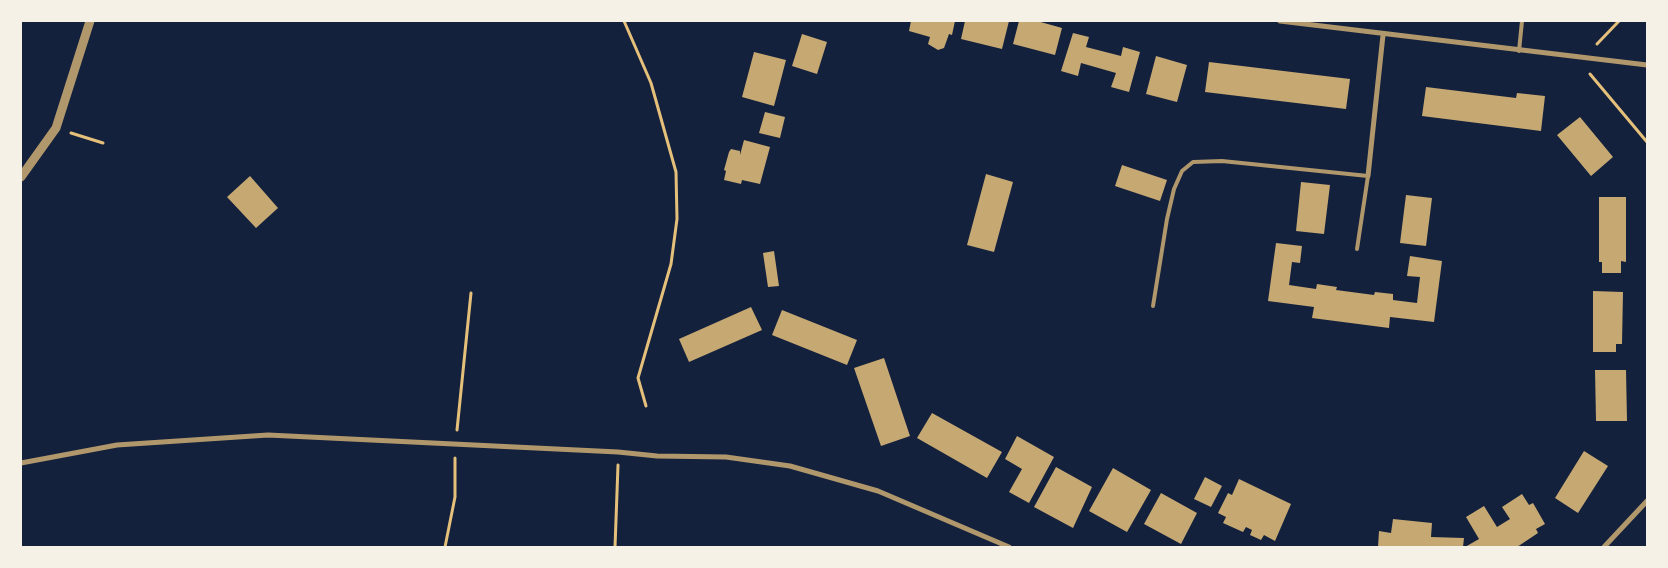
<!DOCTYPE html>
<style>
body{margin:0}
#map{position:relative;width:1668px;height:568px;overflow:hidden;background:#14213d;font-family:"Fira Sans Condensed",sans-serif}
canvas{display:block}
.frame{position:absolute;inset:0;border:22px solid #f6f1e7;pointer-events:none}
</style>
<div id="map">
<canvas width="1668" height="568"></canvas>
<div class="frame"></div>
</div>
<script>
const ctx = document.querySelector('canvas').getContext('2d');
ctx.lineJoin = 'round';
function paint(path, color) {
  ctx.fillStyle = color;
  ctx.fill(path, 'evenodd');
}
function stroke(path, color, width, dash) {
  ctx.strokeStyle = color;
  ctx.lineWidth = width;
  ctx.lineCap = dash ? 'butt' : 'round';
  ctx.setLineDash(dash || []);
  ctx.stroke(path);
}
const building = new Path2D(`
 M 911,21 L 955,21 L 952,35 L 949,34 L 944,48 L 938,50 L 928,44 L 930,37 L 909,31 Z
 M 965,21 L 1009,21 L 1002,49 L 961,39 Z
 M 1019,21 L 1037,21 L 1062,28 L 1055,55 L 1013,44 Z
 M 1073,33 L 1089,37 L 1086,47 L 1121,56 L 1123,47 L 1140,52 L 1129,92 L 1111,87 L 1116,73 L 1081,63 L 1078,76 L 1061,71 Z
 M 802,34 L 827,42 L 817,74 L 792,66 Z
 M 754,52 L 786,60 L 774,106 L 742,97 Z
 M 1156,56 L 1187,65 L 1177,102 L 1146,94 Z
 M 1209,62 L 1350,79 L 1346,109 L 1205,92 Z
 M 1426,87 L 1516,98 L 1517,93 L 1545,96 L 1541,131 L 1422,116 Z
 M 765,112 L 785,117 L 780,138 L 759,133 Z
 M 1580,117 L 1613,157 L 1591,176 L 1557,135 Z
 M 744,140 L 770,147 L 760,184 L 742,180 L 741,184 L 724,180 L 726,171 L 724,170 L 729,152 L 731,149 L 740,151 L 740,155 Z
 M 1122,165 L 1167,180 L 1160,201 L 1115,186 Z
 M 986,174 L 1013,182 L 994,252 L 967,245 Z
 M 250,176 L 278,208 L 256,228 L 227,197 Z
 M 1301,182 L 1330,185 L 1324,234 L 1296,231 Z
 M 1406,195 L 1432,198 L 1426,246 L 1400,243 Z
 M 1599,197 L 1626,197 L 1626,262 L 1621,261 L 1621,273 L 1602,273 L 1602,262 L 1599,262 Z
 M 1276,243 L 1302,246 L 1300,263 L 1292,262 L 1289,285 L 1316,289 L 1317,284 L 1337,287 L 1336,290 L 1374,295 L 1375,292 L 1393,294 L 1393,300 L 1417,303 L 1420,277 L 1407,276 L 1410,256 L 1442,261 L 1434,322 L 1390,317 L 1389,328 L 1312,318 L 1314,307 L 1268,301 Z
 M 774,251 L 779,286 L 768,287 L 763,253 Z
 M 1593,291 L 1623,292 L 1622,344 L 1616,344 L 1616,352 L 1593,352 Z
 M 751,307 L 762,330 L 689,362 L 679,339 Z
 M 782,310 L 857,340 L 847,365 L 772,335 Z
 M 884,358 L 910,436 L 881,446 L 854,368 Z
 M 1595,370 L 1626,370 L 1627,421 L 1596,421 Z
 M 932,413 L 1002,452 L 987,478 L 917,438 Z
 M 1017,436 L 1054,457 L 1029,503 L 1009,492 L 1022,469 L 1005,459 Z
 M 1584,451 L 1608,466 L 1578,513 L 1555,498 Z
 M 1056,467 L 1092,487 L 1073,528 L 1034,507 Z
 M 1113,468 L 1151,490 L 1127,532 L 1089,511 Z
 M 1205,477 L 1222,486 L 1211,507 L 1194,499 Z
 M 1239,479 L 1291,504 L 1275,541 L 1264,535 L 1261,540 L 1250,535 L 1252,530 L 1246,527 L 1243,532 L 1223,523 L 1226,517 L 1218,513 L 1228,493 L 1232,495 Z
 M 1161,493 L 1197,513 L 1181,544 L 1144,524 Z
 M 1522,494 L 1529,505 L 1533,503 L 1545,524 L 1536,529 L 1538,533 L 1517,547 L 1465,547 L 1479,539 L 1466,517 L 1484,506 L 1497,527 L 1510,519 L 1502,507 Z
 M 1393,519 L 1432,523 L 1431,537 L 1464,538 L 1463,547 L 1378,547 L 1379,531 L 1391,533 Z`);
const path = new Path2D(`
 M 624,21 L 651,83 L 676,172 L 677,219 L 671,264 L 638,378 L 646,406
 M 1597,44 L 1619,21
 M 1590,74 L 1647,142
 M 71,133 L 103,143
 M 457,430 L 471,293
 M 445,547 L 455,497 L 455,458
 M 615,547 L 618,465`);
const service = new Path2D(`
 M 1519,51 L 1522,21
 M 1153,306 L 1167,219 L 1174,189 L 1182,171 L 1193,162 L 1222,161 L 1368,176 L 1357,249`);
const minor = new Path2D(`
 M 1280,21 L 1647,65
 M 1368,176 L 1383,35
 M 21,463 L 117,445 L 268,435 L 618,452 L 657,456 L 726,457 L 790,466 L 878,491 L 1009,547
 M 1604,547 L 1647,501`);
const tertiary = new Path2D(`
 M 21,177 L 56,128 L 90,21`);
paint(building, '#c6a872');
stroke(path, '#e5c07b', 3);
stroke(service, '#b1986c', 4);
stroke(minor, '#b1986c', 5);
stroke(tertiary, '#b1986c', 9);
</script>
